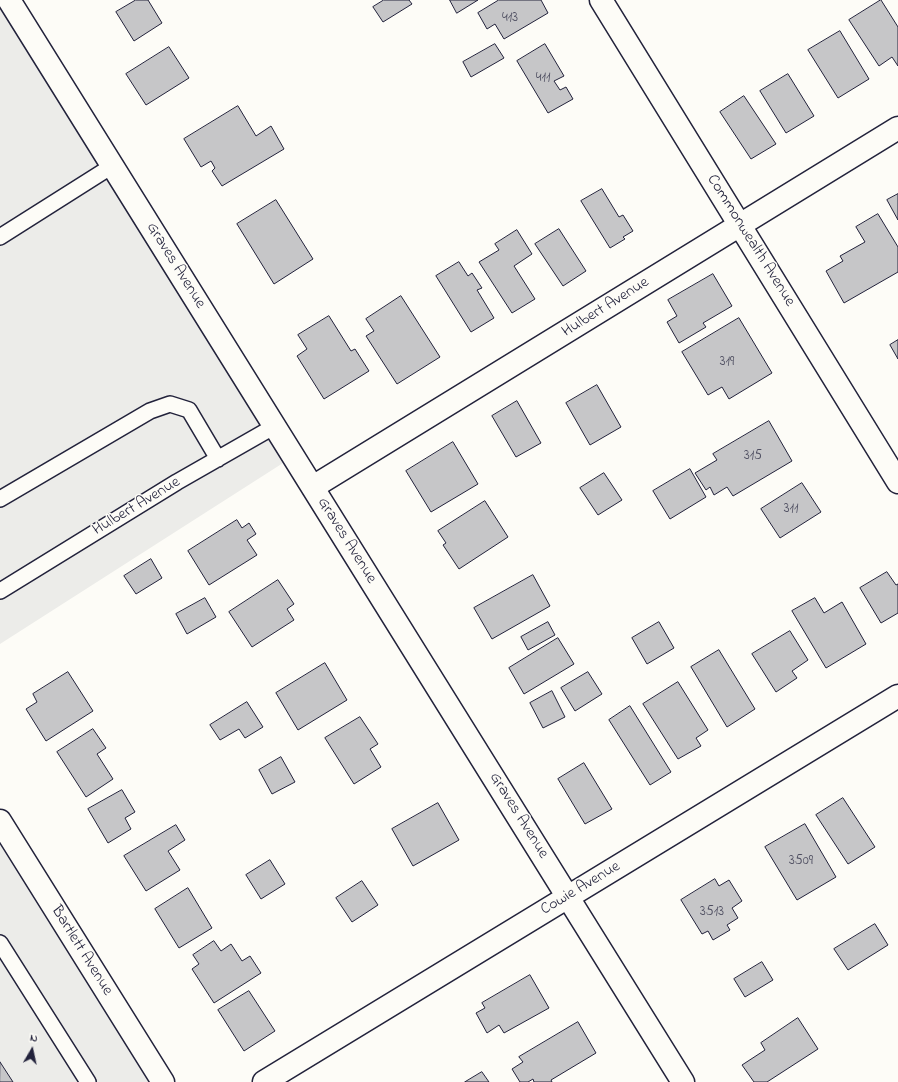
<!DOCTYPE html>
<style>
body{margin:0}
#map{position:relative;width:898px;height:1082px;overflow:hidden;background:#fdfcf7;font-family:"Indie Flower",sans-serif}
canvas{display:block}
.north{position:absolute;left:12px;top:1030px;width:40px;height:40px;-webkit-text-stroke:3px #fdfcf7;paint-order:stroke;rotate:9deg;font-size:11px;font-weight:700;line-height:16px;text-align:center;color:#22223b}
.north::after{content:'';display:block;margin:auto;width:14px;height:18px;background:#22223b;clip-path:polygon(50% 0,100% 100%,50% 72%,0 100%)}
</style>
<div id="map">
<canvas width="898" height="1082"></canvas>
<div class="north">N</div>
</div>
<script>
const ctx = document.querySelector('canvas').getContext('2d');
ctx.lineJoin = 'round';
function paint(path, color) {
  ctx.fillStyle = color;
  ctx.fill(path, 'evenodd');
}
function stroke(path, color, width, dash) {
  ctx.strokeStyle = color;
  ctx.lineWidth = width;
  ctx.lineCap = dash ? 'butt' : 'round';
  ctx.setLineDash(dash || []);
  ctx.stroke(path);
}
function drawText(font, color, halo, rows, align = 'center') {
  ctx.font = font + ' "Indie Flower",sans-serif';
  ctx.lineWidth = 3;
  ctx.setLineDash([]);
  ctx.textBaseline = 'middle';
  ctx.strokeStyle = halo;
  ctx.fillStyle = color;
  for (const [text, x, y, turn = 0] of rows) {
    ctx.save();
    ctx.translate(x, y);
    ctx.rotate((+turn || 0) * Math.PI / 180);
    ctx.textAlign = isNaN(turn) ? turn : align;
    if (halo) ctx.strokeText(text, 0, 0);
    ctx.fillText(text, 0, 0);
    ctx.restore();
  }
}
const built = new Path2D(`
 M 0,0 L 294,456 L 0,644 Z
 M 0,821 L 163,1082 L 0,1082 Z`);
const building = new Path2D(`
 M 136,0 L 148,0 L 162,23 L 134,41 L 116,12 Z
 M 384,0 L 409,0 L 412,4 L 383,22 L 373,7 Z
 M 450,0 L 478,0 L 457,13 Z
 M 499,0 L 541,0 L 548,13 L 504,39 L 495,24 L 487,29 L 478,13 Z
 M 881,0 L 898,27 L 898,66 L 892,57 L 879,66 L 849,20 Z
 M 840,31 L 869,79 L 838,98 L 808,50 Z
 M 495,44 L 504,58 L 471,77 L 463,62 Z
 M 545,44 L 564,76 L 554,81 L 560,90 L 566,87 L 573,99 L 548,113 L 517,61 Z
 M 169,47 L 189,78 L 146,105 L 126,74 Z
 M 788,74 L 814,116 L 786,133 L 760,91 Z
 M 744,96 L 776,144 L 751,159 L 720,112 Z
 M 238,106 L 256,136 L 271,126 L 284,149 L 222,186 L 212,171 L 215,168 L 211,161 L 201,167 L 184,139 Z
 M 602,189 L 619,217 L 623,215 L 633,231 L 623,237 L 625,239 L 610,248 L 581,201 Z
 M 898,194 L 898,220 L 887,200 Z
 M 276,200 L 313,259 L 274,284 L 237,224 Z
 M 878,214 L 898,247 L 898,272 L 844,303 L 826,271 L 843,261 L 840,256 L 865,242 L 856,227 Z
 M 559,229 L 586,271 L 563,286 L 535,244 Z
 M 517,230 L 532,254 L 514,266 L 535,299 L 512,313 L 479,262 L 499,250 L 495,244 Z
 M 459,262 L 468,276 L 472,273 L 482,288 L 477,290 L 494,318 L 471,332 L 436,276 Z
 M 713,274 L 732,306 L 703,323 L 706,327 L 679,343 L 667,322 L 677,316 L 668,300 Z
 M 401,296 L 440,357 L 397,384 L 366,336 L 374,331 L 366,319 Z
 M 329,316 L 351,351 L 355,349 L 369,371 L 324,399 L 297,356 L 307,349 L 298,335 Z
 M 739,318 L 772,373 L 729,399 L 722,387 L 708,395 L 682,352 Z
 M 898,340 L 898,359 L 890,345 Z
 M 597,385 L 621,427 L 590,445 L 566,403 Z
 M 517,401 L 541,443 L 516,457 L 492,416 Z
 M 769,421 L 792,461 L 733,496 L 727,487 L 714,495 L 710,487 L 706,490 L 695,473 L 717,460 L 713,454 Z
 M 453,442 L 478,484 L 431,512 L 406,471 Z
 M 690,469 L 706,497 L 670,519 L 653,491 Z
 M 604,473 L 622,500 L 598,515 L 580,488 Z
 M 802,483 L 821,512 L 780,538 L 761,509 Z
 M 485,501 L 508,537 L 459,569 L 443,545 L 446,543 L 438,531 Z
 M 237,520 L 242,528 L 249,523 L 256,534 L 247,540 L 257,555 L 209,585 L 188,551 Z
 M 151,559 L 162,578 L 136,594 L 124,576 Z
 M 887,572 L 896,585 L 898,584 L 898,613 L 881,623 L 860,588 Z
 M 533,575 L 550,606 L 492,639 L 474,608 Z
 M 278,580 L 294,604 L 287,609 L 294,620 L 252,647 L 229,612 Z
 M 205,598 L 216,617 L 187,634 L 176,614 Z
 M 815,598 L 824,613 L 842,602 L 866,644 L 826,668 L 792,611 Z
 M 548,622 L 555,635 L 528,650 L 521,637 Z
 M 659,622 L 674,648 L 647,664 L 632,638 Z
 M 790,631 L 808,660 L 792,671 L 797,678 L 776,692 L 752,654 Z
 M 558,638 L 574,664 L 524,694 L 509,668 Z
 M 719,650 L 755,709 L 727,727 L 691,667 Z
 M 325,663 L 347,700 L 298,730 L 276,693 Z
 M 68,672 L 93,711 L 46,741 L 26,709 L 37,702 L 33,694 Z
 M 588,672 L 602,694 L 575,711 L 561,688 Z
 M 678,682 L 708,730 L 696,738 L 701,746 L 678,759 L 643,704 Z
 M 552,691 L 565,717 L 543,728 L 530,703 Z
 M 247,702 L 263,727 L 245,738 L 239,729 L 220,740 L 210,725 Z
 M 630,706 L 671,772 L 650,785 L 609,720 Z
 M 360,717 L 378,744 L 370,749 L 381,767 L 354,784 L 325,738 Z
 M 93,729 L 106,748 L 97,754 L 113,779 L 86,797 L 57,752 Z
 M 281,757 L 295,782 L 272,794 L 259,770 Z
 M 584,763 L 612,809 L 585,824 L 558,779 Z
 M 122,790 L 135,812 L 125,818 L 131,829 L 108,843 L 88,809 Z
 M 843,798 L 875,847 L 848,864 L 816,815 Z
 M 438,803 L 459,840 L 413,866 L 392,829 Z
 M 805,824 L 836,877 L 797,900 L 765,847 Z
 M 176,825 L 185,840 L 168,851 L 180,870 L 146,891 L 124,856 Z
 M 270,860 L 285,884 L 261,899 L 246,875 Z
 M 715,879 L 719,886 L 729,880 L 742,901 L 732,908 L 738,918 L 727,925 L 730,930 L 713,940 L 708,931 L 702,934 L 681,900 Z
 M 362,881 L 378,905 L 352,922 L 336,898 Z
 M 188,888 L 212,928 L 179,948 L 155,909 Z
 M 875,924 L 888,945 L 848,970 L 834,949 Z
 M 214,941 L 221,951 L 231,944 L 242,961 L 250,956 L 261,973 L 214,1003 L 192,969 L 199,964 L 193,955 Z
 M 762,962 L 773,980 L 745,997 L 734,979 Z
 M 530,975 L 549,1008 L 504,1033 L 499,1025 L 487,1033 L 476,1013 L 485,1008 L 482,1003 Z
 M 249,991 L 275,1031 L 244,1051 L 218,1010 Z
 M 798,1018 L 818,1049 L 767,1082 L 754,1082 L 742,1065 L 765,1050 L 761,1043 Z
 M 578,1022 L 596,1053 L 551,1080 L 552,1082 L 534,1082 L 533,1079 L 528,1082 L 520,1082 L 512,1069 L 523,1062 L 519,1057 Z
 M 0,1062 L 13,1082 L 0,1082 Z
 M 482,1072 L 489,1082 L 465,1082 Z`);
const service = new Path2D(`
 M 0,237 L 112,166
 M 0,499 L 150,411 L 170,404 L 189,410 L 218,459
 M 0,591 L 177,482 L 275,426
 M 0,943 L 88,1082`);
const minor = new Path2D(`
 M 9,0 L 683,1082
 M 313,487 L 898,128
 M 0,821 L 163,1082
 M 264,1082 L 898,696`);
const primary = new Path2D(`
 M 601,0 L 898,482`);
const numberNames = [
 ["413",510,19],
 ["411",543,79],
 ["319",727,363],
 ["315",753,457],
 ["311",791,510],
 ["3509",801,862],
 ["3513",712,913]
];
const streetNames = [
 ["Commonwealth Avenue",750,241,58],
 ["Graves Avenue",175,266,58],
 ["Hulbert Avenue",606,308,-32],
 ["Hulbert Avenue",137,507,-31],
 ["Graves Avenue",346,541,58],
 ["Graves Avenue",518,816,58],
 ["Cowie Avenue",581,889,-31],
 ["Bartlett Avenue",81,951,58]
];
paint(built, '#ecece9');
paint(building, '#c6c6c8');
stroke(building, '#22223b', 1);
stroke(service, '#22223b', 18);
stroke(minor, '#22223b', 25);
stroke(primary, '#22223b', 25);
stroke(service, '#fdfcf7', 15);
stroke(minor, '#fdfcf7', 22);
stroke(primary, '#fdfcf7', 22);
drawText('14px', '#4b4b5e', null, numberNames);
drawText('16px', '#22223b', '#fdfcf7', streetNames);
</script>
